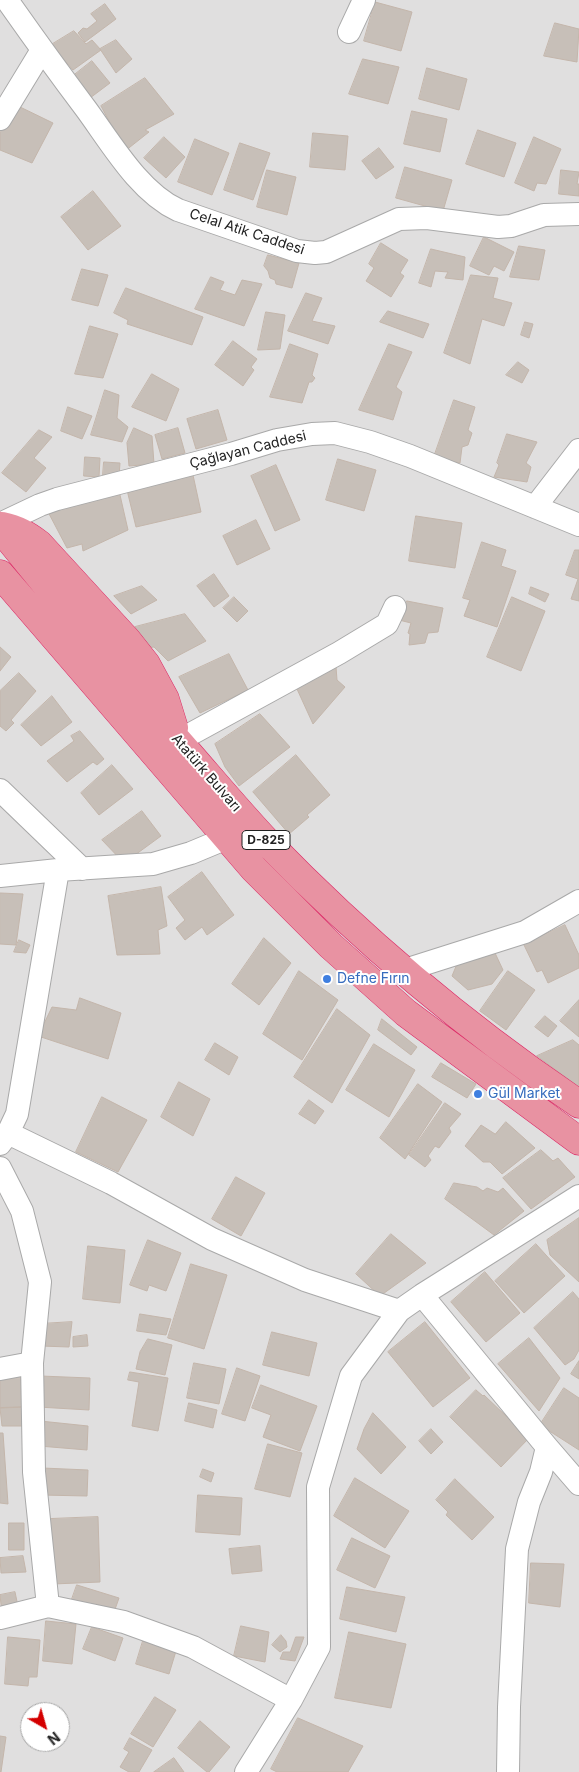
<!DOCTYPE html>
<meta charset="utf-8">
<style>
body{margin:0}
#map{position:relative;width:579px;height:1772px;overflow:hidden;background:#f2efe9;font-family:Inter,sans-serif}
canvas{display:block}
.north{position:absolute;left:20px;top:1702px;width:50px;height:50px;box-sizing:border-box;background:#fff;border:1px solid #a7a7a7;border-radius:50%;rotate:142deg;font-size:14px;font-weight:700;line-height:20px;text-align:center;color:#222}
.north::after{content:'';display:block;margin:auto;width:18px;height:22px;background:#d40000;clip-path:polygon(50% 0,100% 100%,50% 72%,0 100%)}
</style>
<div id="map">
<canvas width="579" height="1772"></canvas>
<div class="north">N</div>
</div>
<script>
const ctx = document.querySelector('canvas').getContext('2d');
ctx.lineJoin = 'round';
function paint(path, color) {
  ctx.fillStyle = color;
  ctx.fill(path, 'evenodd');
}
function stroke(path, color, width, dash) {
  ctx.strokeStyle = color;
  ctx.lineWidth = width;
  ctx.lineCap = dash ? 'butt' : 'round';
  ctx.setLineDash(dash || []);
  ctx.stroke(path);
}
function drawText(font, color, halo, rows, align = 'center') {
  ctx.font = font + ' Inter,sans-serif';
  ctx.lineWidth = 4;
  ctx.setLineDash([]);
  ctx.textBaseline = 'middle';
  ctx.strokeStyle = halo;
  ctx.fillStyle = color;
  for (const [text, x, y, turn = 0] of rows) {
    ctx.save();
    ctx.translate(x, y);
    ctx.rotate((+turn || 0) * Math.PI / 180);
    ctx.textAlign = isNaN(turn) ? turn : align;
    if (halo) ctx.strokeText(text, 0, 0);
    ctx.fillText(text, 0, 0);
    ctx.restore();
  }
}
const residential = new Path2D(`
 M 0,0 L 579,0 L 579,1772 L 0,1772 ZM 30,1712 L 60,1712 L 60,1742 L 30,1742 Z`);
const building = new Path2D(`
 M 375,2 L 412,12 L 401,51 L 364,41 Z
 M 105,4 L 116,19 L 85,42 L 78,33 L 83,28 L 87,29 L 97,21 L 91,14 Z
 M 555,23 L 579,29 L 577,62 L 544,56 Z
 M 74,31 L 86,44 L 92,40 L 101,50 L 73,70 L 51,45 Z
 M 116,40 L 132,59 L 116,73 L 100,49 Z
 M 363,59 L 399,67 L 388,104 L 349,94 Z
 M 92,61 L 110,83 L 90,98 L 73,76 Z
 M 427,68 L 467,79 L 459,110 L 419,99 Z
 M 145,78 L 174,114 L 145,130 L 149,132 L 125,151 L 101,106 Z
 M 18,106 L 53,123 L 32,163 L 0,150 L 0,132 Z
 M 412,111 L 447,119 L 440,152 L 404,144 Z
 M 478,130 L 516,143 L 504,177 L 466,164 Z
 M 313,133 L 348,136 L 345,170 L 310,167 Z
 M 164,137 L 185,157 L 166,178 L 144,158 Z
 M 534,137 L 561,149 L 546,184 L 537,183 L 534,191 L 515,183 Z
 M 195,139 L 229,153 L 212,195 L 178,182 Z
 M 240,143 L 270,153 L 253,200 L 224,190 Z
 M 379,148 L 394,167 L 376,179 L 362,161 Z
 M 405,167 L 452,180 L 443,211 L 396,198 Z
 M 267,170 L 296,177 L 287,215 L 257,207 Z
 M 561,170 L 579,172 L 577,184 L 579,184 L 579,196 L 559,194 Z
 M 93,191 L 121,226 L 88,250 L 61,217 Z
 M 484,237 L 514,252 L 504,271 L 494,266 L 489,275 L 470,266 Z
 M 381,243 L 408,260 L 400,273 L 404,276 L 391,297 L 366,281 L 374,268 L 369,264 Z
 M 519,246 L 545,250 L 539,280 L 510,277 Z
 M 431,249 L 465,257 L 463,280 L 445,278 L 448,272 L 435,271 L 431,287 L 419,283 Z
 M 268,255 L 299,263 L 292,288 L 276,284 L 275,280 L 270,278 L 268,271 L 264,266 Z
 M 82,269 L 108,275 L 98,306 L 72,300 Z
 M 471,275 L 498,278 L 493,298 L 512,303 L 504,326 L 482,319 L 470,364 L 444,353 Z
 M 211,277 L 224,282 L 220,290 L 235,295 L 242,280 L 262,284 L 244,326 L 195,309 Z
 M 126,288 L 203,317 L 192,345 L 127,324 L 128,320 L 114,313 Z
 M 306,293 L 322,298 L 312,321 L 335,326 L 328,344 L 288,331 Z
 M 388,311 L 429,324 L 423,338 L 380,322 Z
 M 266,312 L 285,315 L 280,349 L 258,350 Z
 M 525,322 L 533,324 L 529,338 L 521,335 Z
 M 90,326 L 118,334 L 103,378 L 75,374 Z
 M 233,341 L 257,359 L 251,367 L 254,370 L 243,386 L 215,365 Z
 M 290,344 L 318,354 L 312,375 L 315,378 L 312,382 L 309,382 L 302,403 L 270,397 Z
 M 389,344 L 412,352 L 396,387 L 402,392 L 393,420 L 359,410 Z
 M 518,362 L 529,370 L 522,383 L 506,375 Z
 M 152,374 L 179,389 L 166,421 L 132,407 Z
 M 105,390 L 119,395 L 117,418 L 128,427 L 122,442 L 91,435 Z
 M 454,400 L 475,407 L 468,430 L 472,433 L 468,445 L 462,447 L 460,463 L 434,457 Z
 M 68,407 L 92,416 L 82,439 L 61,431 Z
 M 218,410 L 227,440 L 196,449 L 187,419 Z
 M 134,428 L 152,436 L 154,464 L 129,466 L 127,443 Z
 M 178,428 L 185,453 L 162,459 L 155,435 Z
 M 39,430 L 52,437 L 34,458 L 46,468 L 26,492 L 2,473 Z
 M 507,434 L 537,442 L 526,463 L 531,467 L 527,482 L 494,477 L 499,465 L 497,463 Z
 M 85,457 L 100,458 L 99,477 L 84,476 Z
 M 338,459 L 376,470 L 364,511 L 326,500 Z
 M 104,462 L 120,463 L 119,476 L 103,475 Z
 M 276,465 L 300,520 L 275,531 L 251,476 Z
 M 193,475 L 201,512 L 136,527 L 127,490 Z
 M 120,495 L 128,530 L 83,551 L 82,544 L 67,548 L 47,510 Z
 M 416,516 L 462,523 L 455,568 L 409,561 Z
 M 256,520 L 270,549 L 237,565 L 223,536 Z
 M 482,542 L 506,550 L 501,566 L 516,571 L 497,627 L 464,616 L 470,600 L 463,598 Z
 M 575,550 L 579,550 L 579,601 L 571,599 L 578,579 L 566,575 Z
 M 214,574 L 229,596 L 214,607 L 197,586 Z
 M 142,586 L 157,600 L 131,614 L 114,596 Z
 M 531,587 L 549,594 L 545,602 L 529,594 Z
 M 234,597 L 248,611 L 237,622 L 223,608 Z
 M 512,597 L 545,611 L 521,671 L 487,657 Z
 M 407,601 L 443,608 L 438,632 L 428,633 L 425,643 L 409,645 L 410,634 L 408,633 L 411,623 L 399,620 Z
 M 185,614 L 206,641 L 168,661 L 154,647 L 145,648 L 135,627 Z
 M 0,647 L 11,657 L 0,671 Z
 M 229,654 L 248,690 L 200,713 L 179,677 Z
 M 336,667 L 337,680 L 345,687 L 313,724 L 297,689 Z
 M 19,673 L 36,691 L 11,720 L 14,723 L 6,731 L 0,726 L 0,691 Z
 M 52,696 L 72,722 L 41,746 L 21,725 Z
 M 260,714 L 290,747 L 239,786 L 225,767 L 215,744 Z
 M 80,731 L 104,759 L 97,765 L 93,762 L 67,782 L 47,761 L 74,741 L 71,736 Z
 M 296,755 L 330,795 L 307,815 L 309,817 L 289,834 L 253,792 Z
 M 112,765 L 133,789 L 99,815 L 81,793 Z
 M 142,811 L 161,836 L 124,863 L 102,840 Z
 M 202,872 L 234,915 L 207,935 L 202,927 L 185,940 L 176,928 L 185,920 L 168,897 Z
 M 161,887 L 167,926 L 158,930 L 160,954 L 117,955 L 108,896 Z
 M 0,893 L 23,894 L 16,945 L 0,944 Z
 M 565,925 L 579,955 L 579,968 L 548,983 L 542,970 L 537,972 L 524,945 Z
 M 264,938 L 291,963 L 259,1005 L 232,984 Z
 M 19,940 L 30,945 L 26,953 L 14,952 Z
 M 495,953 L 503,970 L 492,984 L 468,990 L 452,976 L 457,964 Z
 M 299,971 L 338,1000 L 302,1060 L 263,1034 Z
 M 508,971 L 535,990 L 506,1030 L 480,1011 Z
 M 80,998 L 121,1013 L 108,1059 L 38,1036 L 52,1007 L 76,1010 Z
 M 579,1000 L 579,1037 L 560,1021 Z
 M 337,1009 L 370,1035 L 332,1103 L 294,1077 Z
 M 545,1016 L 557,1026 L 548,1037 L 535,1027 Z
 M 382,1019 L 417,1047 L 411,1055 L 378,1030 Z
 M 573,1040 L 579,1045 L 579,1087 L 537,1056 Z
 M 215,1043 L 238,1057 L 229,1075 L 205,1060 Z
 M 374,1044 L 415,1070 L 389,1117 L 346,1090 Z
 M 441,1063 L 476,1084 L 467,1098 L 432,1077 Z
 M 179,1082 L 210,1099 L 193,1136 L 161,1117 Z
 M 418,1084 L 442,1102 L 405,1159 L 380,1138 Z
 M 102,1097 L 147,1120 L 118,1172 L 76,1152 Z
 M 309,1100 L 324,1111 L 315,1124 L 299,1114 Z
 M 445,1103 L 461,1114 L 449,1128 L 451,1132 L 439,1148 L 435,1146 L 428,1156 L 431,1160 L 425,1167 L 409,1155 Z
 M 506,1122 L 535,1148 L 502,1174 L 490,1162 L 483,1162 L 465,1146 L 481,1125 L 495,1134 Z
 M 541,1150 L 553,1161 L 558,1158 L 575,1177 L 531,1209 L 503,1178 Z
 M 236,1177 L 265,1193 L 241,1236 L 212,1219 Z
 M 454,1183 L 477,1187 L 483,1191 L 487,1188 L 498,1192 L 503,1188 L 524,1211 L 494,1235 L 445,1199 Z
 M 579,1218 L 579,1282 L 550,1255 L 547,1240 Z
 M 391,1234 L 426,1263 L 380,1296 L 356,1274 Z
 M 148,1240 L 181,1253 L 166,1291 L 149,1285 L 147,1291 L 130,1285 Z
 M 536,1244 L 565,1276 L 524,1313 L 495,1281 Z
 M 88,1246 L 125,1250 L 120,1303 L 83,1299 Z
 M 191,1264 L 227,1275 L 204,1349 L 168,1338 Z
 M 485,1272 L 520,1313 L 486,1342 L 451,1302 Z
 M 573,1292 L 579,1299 L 579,1350 L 574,1359 L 565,1365 L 534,1328 Z
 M 140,1314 L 171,1319 L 166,1335 L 137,1331 Z
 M 72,1322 L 69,1347 L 41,1346 L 40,1324 Z
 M 425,1322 L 470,1378 L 433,1407 L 388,1352 Z
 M 272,1332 L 317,1343 L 309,1376 L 263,1365 Z
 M 87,1335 L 88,1346 L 73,1347 L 73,1337 Z
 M 529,1338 L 560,1378 L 539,1411 L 498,1364 Z
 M 148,1339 L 172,1345 L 165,1375 L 136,1369 L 140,1352 Z
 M 579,1361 L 579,1379 L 571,1374 Z
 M 194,1363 L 226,1369 L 219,1404 L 187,1398 Z
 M 237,1368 L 260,1376 L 245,1421 L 222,1414 Z
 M 130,1372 L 168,1378 L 158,1431 L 132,1426 L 139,1382 L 128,1380 Z
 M 40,1376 L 90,1378 L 89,1410 L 38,1407 Z
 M 26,1378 L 27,1407 L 0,1408 L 0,1379 Z
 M 261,1385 L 317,1406 L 300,1451 L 263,1437 L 271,1415 L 252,1408 Z
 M 564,1388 L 579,1398 L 579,1450 L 540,1425 Z
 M 476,1390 L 483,1396 L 484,1395 L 529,1438 L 501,1467 L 450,1417 Z
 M 189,1403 L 217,1410 L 213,1428 L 185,1421 Z
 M 27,1407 L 28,1426 L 2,1426 L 0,1408 Z
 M 373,1413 L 406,1447 L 381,1474 L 357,1449 L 364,1429 Z
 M 40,1421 L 88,1426 L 87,1450 L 39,1446 Z
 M 431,1429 L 443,1442 L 431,1454 L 419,1441 Z
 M 0,1433 L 3,1433 L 8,1504 L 0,1503 Z
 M 268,1444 L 302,1453 L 290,1497 L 255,1489 Z
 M 42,1468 L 88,1470 L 87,1496 L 41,1495 Z
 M 203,1469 L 214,1473 L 211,1482 L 200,1477 Z
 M 355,1478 L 409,1511 L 385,1548 L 334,1516 Z
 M 455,1479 L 494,1517 L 472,1540 L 446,1515 L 448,1512 L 436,1500 Z
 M 198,1495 L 242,1498 L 240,1535 L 196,1532 Z
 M 98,1517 L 100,1582 L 53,1584 L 50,1519 Z
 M 9,1523 L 24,1523 L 24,1550 L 9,1550 Z
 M 352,1538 L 390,1556 L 375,1588 L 337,1570 Z
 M 260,1546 L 262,1571 L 232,1574 L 229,1549 Z
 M 23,1556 L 26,1572 L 1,1573 L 0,1558 Z
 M 531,1563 L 564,1564 L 560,1607 L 529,1603 Z
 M 77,1585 L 119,1598 L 113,1615 L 71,1602 Z
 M 347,1587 L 405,1597 L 396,1632 L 340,1619 Z
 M 15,1592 L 19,1611 L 2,1614 L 0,1595 Z
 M 46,1621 L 76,1624 L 72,1664 L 43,1661 Z
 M 241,1626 L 269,1632 L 265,1662 L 234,1656 Z
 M 92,1627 L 123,1638 L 115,1661 L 83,1649 Z
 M 349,1632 L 406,1644 L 391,1708 L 335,1698 Z
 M 281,1635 L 286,1641 L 287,1647 L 280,1652 L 272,1645 Z
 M 8,1637 L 40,1640 L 37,1677 L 29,1677 L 28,1686 L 5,1684 Z
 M 296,1637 L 304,1637 L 295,1661 L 280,1659 L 283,1652 L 290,1652 Z
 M 143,1641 L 176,1651 L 169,1674 L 136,1664 Z
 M 155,1697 L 176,1710 L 153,1747 L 131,1734 Z
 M 298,1718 L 363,1746 L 348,1772 L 277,1772 L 271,1769 Z
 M 200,1721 L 230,1747 L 209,1772 L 207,1772 L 178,1748 Z
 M 0,1736 L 6,1737 L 1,1772 L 0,1772 Z
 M 130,1738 L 152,1750 L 139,1772 L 129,1772 L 120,1767 L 129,1752 L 124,1749 Z
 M 174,1758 L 184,1772 L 154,1772 Z`);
const minor = new Path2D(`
 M 7,0 C 33,37 59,73 86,109 C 111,143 139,192 178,210 L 297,251 L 315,253 L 326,252 L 399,219 L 427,218 L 498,227 L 511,226 L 544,215 L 579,214
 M 349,32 L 364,0
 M 0,119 L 42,50
 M 535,507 L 579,450
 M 0,524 L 40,505 L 57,499 L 231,454 L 277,440 L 312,434 L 335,433 L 370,442 L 410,456 L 579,525
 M 178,741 L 339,653 L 387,624 L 395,607
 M 0,790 L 82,869
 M 0,876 L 58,870 L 153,864 L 191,853 L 227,838
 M 402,971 L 525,932 L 579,901
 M 8,1133 L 111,1183 L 212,1239 L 305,1280 L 399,1311
 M 0,1144 L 8,1133 L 17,1114 L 58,870
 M 0,1168 L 22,1211 L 40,1282 L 32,1363 L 34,1472 L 48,1606
 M 422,1295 L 547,1447 L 579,1484
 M 0,1369 L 32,1363
 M 0,1618 L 48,1606 L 124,1622 L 193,1647 L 291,1700
 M 246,1772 L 291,1700 L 319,1647 L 318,1487 L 351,1376 L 399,1311 L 422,1295 L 579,1196
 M 508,1772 L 509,1707 L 517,1549 L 529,1502 L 541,1472 L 547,1447`);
const highway = new Path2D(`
 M 2,526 C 17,529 27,535 39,544 L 127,640 L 146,664 L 165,699 L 174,728
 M 0,528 C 58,600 117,670 177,740 C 207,774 236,809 267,842 C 363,941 465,1027 579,1104
 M 0,574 L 254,869 L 331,946 L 406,1013 L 579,1141`);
const markers = [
 [327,979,5,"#3f7fe0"],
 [478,1094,5,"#3f7fe0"]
];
const shields = [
 [266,840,48]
];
const shieldNames = [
 ["D-825",266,840]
];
const streetNames = [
 ["Celal Atik Caddesi",247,232,18],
 ["Çağlayan Caddesi",248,450,-14],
 ["Atatürk Bulvarı",206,773,49]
];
const shopNames = [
 ["Defne Fırın",337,979],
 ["Gül Market",488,1094]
];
paint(residential, '#e0dfdf');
paint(building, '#c7bfb8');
stroke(building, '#c4b6ab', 1);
stroke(minor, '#a9a9a9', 24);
stroke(highway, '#dc2a67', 29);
stroke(minor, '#fff', 22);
stroke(highway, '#e892a2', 28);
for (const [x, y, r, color] of markers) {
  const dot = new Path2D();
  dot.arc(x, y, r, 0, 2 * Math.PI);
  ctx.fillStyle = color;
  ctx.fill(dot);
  stroke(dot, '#fff', 2);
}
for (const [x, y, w] of shields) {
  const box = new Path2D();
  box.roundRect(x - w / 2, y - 9.5, w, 19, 4);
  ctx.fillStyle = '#fff';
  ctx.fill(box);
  stroke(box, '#222', 1);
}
drawText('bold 12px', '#222', null, shieldNames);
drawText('14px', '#222', '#fff', streetNames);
drawText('14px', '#366cbe', '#fff', shopNames, 'left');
</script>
